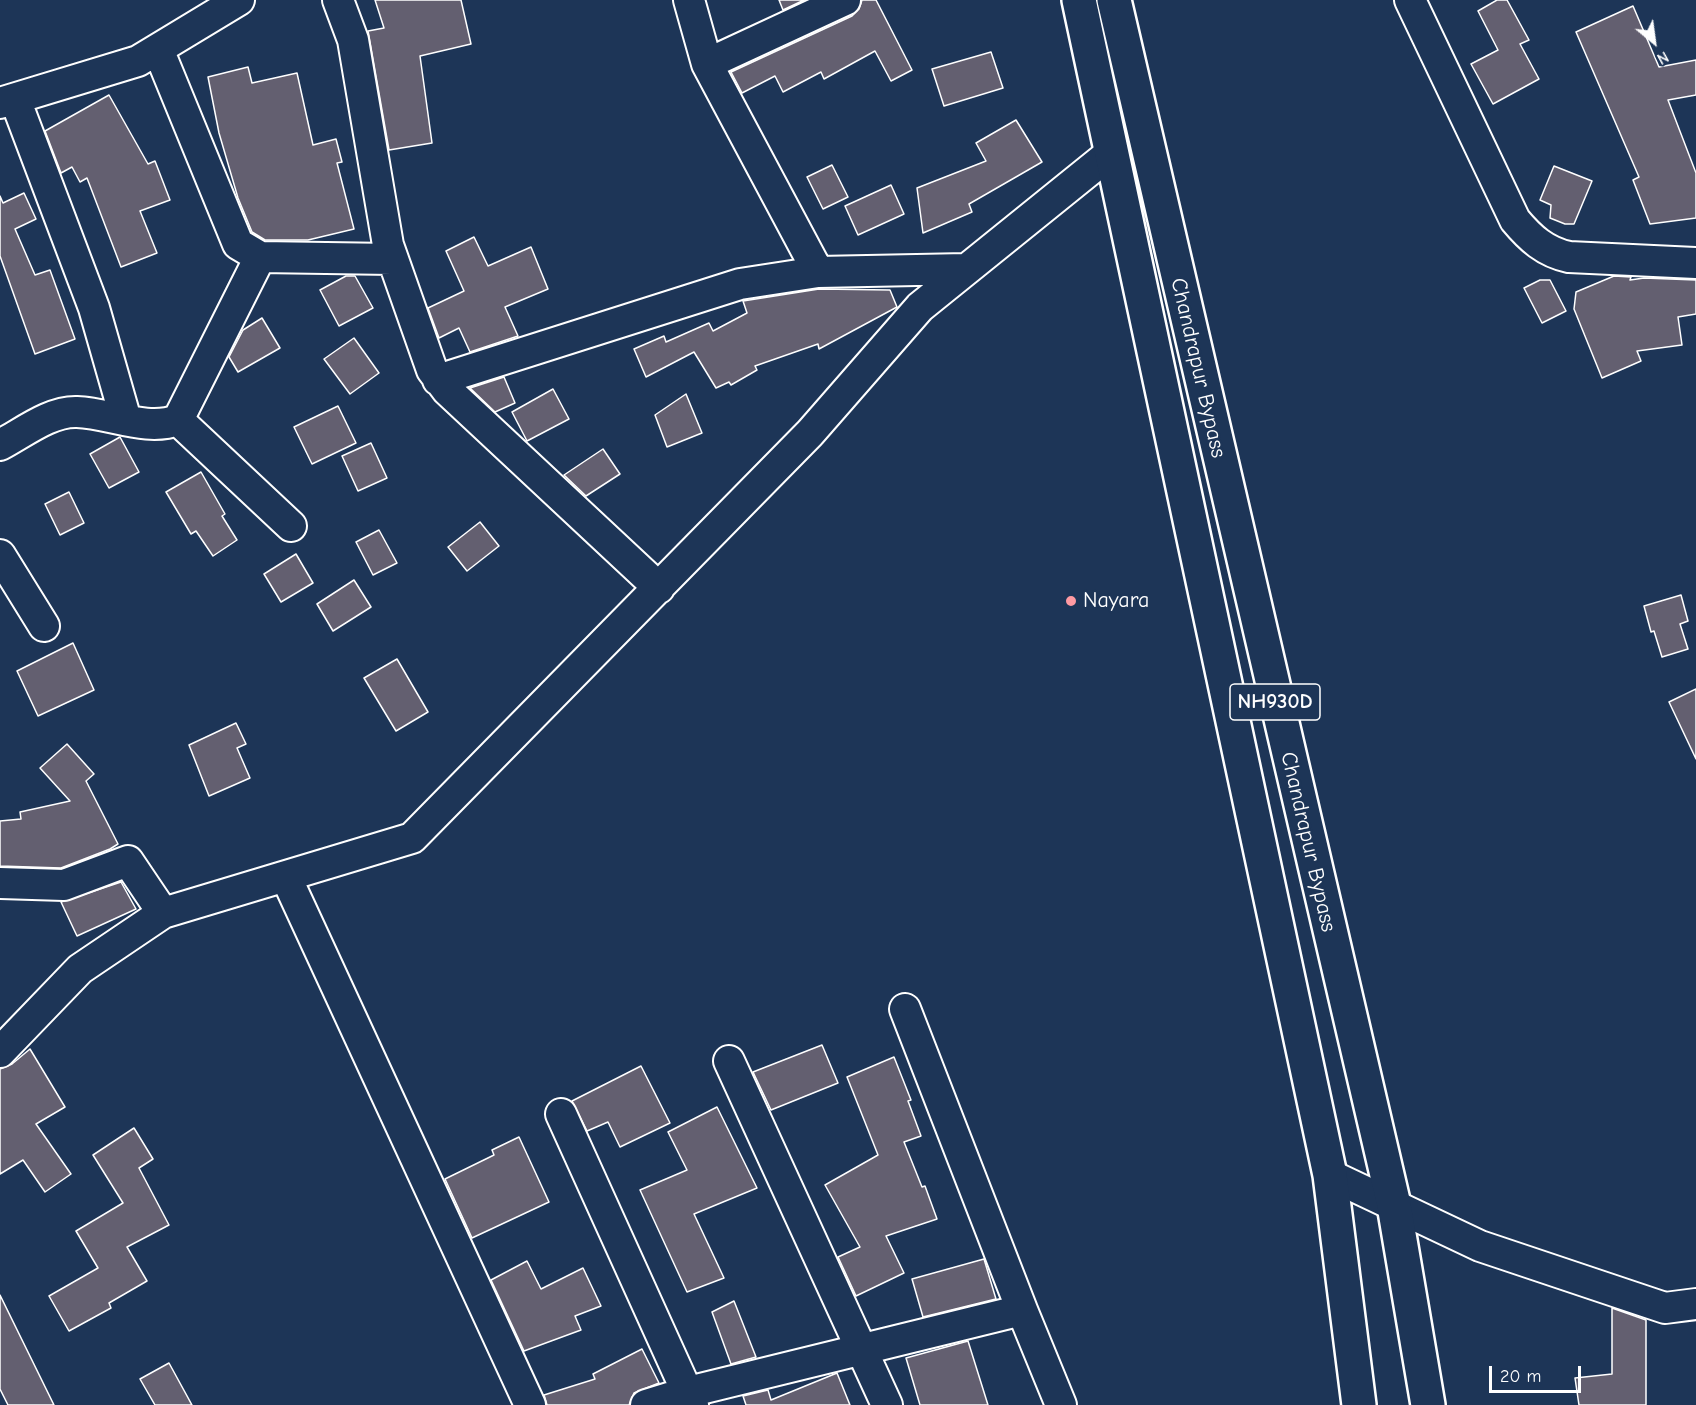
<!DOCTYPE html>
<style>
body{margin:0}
#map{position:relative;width:1696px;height:1405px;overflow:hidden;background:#1d3557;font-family:"Comic Neue",sans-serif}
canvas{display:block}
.north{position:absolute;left:1624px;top:12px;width:60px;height:60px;-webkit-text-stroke:4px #1d3557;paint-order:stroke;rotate:151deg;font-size:16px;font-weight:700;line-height:24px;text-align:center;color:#fff}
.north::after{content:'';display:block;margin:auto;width:21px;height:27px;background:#fff;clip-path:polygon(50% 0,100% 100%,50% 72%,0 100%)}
.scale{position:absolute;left:1489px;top:1366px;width:92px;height:27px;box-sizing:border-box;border:3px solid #fff;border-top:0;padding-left:8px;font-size:18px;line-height:21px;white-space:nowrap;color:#fff;-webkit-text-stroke:4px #1d3557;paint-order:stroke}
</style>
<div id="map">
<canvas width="1696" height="1405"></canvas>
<div class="north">N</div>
<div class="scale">20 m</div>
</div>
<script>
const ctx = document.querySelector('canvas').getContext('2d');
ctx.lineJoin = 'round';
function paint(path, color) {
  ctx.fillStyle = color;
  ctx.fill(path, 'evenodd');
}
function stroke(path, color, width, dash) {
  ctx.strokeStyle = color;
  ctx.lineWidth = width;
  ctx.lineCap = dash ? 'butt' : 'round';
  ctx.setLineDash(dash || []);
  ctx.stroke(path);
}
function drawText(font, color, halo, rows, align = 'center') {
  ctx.font = font + ' "Comic Neue",sans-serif';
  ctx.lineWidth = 4.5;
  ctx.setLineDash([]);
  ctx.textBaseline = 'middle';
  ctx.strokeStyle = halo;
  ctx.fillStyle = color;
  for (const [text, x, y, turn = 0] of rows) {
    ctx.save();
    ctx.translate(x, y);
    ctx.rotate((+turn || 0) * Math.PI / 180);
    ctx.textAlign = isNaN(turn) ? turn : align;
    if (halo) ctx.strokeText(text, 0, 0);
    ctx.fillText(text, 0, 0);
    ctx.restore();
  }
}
const building = new Path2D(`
 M 375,0 L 461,0 L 471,44 L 420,56 L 432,143 L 389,150 L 368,31 L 384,28 Z
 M 779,0 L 804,0 L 783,10 Z
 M 862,0 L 876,0 L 912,70 L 891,81 L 875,51 L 824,79 L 821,72 L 783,92 L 775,76 L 742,93 L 731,72 L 852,16 L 859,9 Z
 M 1497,0 L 1507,0 L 1529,40 L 1520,44 L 1539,79 L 1493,104 L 1471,64 L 1498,50 L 1478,11 Z
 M 1633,6 L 1659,67 L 1696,60 L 1696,95 L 1668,100 L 1696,173 L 1696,218 L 1650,224 L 1633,180 L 1639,177 L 1576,32 Z
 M 991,52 L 1003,88 L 944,106 L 932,69 Z
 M 248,67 L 252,83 L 297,73 L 313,145 L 336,139 L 342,162 L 337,163 L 354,229 L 308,240 L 265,240 L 252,232 L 238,198 L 219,133 L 208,77 Z
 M 109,95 L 148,164 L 155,161 L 170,200 L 140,211 L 157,253 L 121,267 L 87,178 L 80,182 L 72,167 L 61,173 L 45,131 Z
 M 1016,120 L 1042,162 L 969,204 L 972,212 L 923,233 L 917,188 L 986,161 L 976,143 Z
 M 832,165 L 848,197 L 823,209 L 807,177 Z
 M 1554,166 L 1592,181 L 1574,224 L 1565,224 L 1550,218 L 1551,205 L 1540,200 Z
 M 891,185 L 904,214 L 858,235 L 845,206 Z
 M 24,193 L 36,219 L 15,229 L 35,275 L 50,270 L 75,339 L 35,354 L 0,256 L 0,196 L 3,203 Z
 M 474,237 L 488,266 L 531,247 L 548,289 L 505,307 L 518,336 L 470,352 L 459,328 L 439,338 L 428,308 L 464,291 L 446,251 Z
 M 346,276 L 355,276 L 373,308 L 339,326 L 320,290 Z
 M 1614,276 L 1631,277 L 1630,280 L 1644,278 L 1696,280 L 1696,314 L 1678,317 L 1682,345 L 1637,351 L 1641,361 L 1602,378 L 1574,309 L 1576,292 Z
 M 1540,280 L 1550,280 L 1566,311 L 1542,323 L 1524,288 Z
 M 819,289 L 890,290 L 897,307 L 819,349 L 818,344 L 755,366 L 757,370 L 731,385 L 729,382 L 716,388 L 694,352 L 646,377 L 634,349 L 664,336 L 666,342 L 709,323 L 713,331 L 747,313 L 743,301 Z
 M 262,318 L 280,348 L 238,372 L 229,357 L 243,330 Z
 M 354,338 L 379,373 L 350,394 L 324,359 Z
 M 504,377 L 515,403 L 495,412 L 470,388 Z
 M 553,389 L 569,419 L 527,441 L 512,412 Z
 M 686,394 L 702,433 L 667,447 L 655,415 Z
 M 338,406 L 356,443 L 312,464 L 294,427 Z
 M 120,437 L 139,472 L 109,488 L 90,454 Z
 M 371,443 L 387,478 L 358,491 L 342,456 Z
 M 603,449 L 620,474 L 586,496 L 564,475 Z
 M 201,472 L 225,514 L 222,516 L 237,540 L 213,556 L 196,531 L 191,534 L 166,492 Z
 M 69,492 L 84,523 L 60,535 L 45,504 Z
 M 480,522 L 499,546 L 467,571 L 448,547 Z
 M 379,530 L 397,563 L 373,575 L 356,542 Z
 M 296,554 L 313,583 L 281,602 L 264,574 Z
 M 354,580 L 371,607 L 333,631 L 317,604 Z
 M 1681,595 L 1688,621 L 1680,624 L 1688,649 L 1662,657 L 1654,631 L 1651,632 L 1644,606 Z
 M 73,643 L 94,690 L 38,716 L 17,671 Z
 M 397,659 L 428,712 L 396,731 L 364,678 Z
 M 1696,689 L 1696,759 L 1669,702 Z
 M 236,723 L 246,744 L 237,748 L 250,778 L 209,796 L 189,745 Z
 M 67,744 L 94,774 L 86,781 L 118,844 L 110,849 L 61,868 L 0,866 L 0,821 L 21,819 L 20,812 L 70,801 L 40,768 Z
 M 121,882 L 136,909 L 77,936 L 61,902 Z
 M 822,1045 L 838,1083 L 771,1110 L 753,1072 Z
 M 30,1049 L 65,1107 L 36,1124 L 71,1174 L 45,1192 L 23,1160 L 0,1174 L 0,1069 L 12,1064 Z
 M 894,1057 L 911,1100 L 908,1101 L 921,1136 L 904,1142 L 922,1187 L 925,1186 L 937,1219 L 886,1236 L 904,1273 L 856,1296 L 838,1257 L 860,1247 L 825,1185 L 878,1155 L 847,1077 Z
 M 641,1066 L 670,1123 L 620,1147 L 608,1122 L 587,1131 L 572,1101 Z
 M 717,1107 L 757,1188 L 694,1214 L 724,1278 L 687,1292 L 640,1190 L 687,1170 L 668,1132 Z
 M 134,1128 L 153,1159 L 139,1168 L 169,1225 L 127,1247 L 147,1281 L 109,1303 L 111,1308 L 69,1331 L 49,1296 L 98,1268 L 76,1231 L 123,1203 L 93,1155 Z
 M 519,1137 L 549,1202 L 472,1238 L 445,1179 L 494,1155 L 492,1150 Z
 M 984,1259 L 996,1299 L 923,1317 L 912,1279 Z
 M 527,1261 L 541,1289 L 583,1268 L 601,1306 L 575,1316 L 581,1330 L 524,1351 L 491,1280 Z
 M 0,1295 L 54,1405 L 8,1405 L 0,1389 Z
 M 734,1301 L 756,1357 L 731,1364 L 712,1312 Z
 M 1612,1308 L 1646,1320 L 1646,1405 L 1579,1405 L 1575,1378 L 1612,1374 Z
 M 968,1341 L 988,1405 L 920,1405 L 906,1358 Z
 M 642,1349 L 659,1383 L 634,1393 L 629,1405 L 547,1405 L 544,1395 L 595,1379 L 593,1374 Z
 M 169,1363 L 192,1405 L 155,1405 L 140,1379 Z
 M 837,1373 L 850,1405 L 746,1405 L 743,1396 L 768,1390 L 771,1400 Z`);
const street = new Path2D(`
 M 338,0 L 353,40 L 388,245 L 432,370 L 447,390 L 659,588
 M 689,0 L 707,64 L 818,272
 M 1410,0 L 1515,220 C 1530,238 1545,252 1569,257 L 1696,263
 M 158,49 L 238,244 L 260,257 L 392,259
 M 707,64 L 845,0
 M 15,99 L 94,308 L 126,420
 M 0,103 L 138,61 L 239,0
 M 438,380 L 740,284 L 818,272 L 966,269
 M 178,420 L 291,526
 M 0,445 C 23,433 50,411 77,412 C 110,413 146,432 178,420 L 260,257
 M 0,555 L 44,626
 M 286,877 L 530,1405
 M 0,883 L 64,885 L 128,861 L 163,913
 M 905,1009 L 1022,1310
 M 0,1052 L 80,969 L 163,913 L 412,838 L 810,433 L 920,307 L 1112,152
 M 729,1061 L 887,1405
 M 561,1114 L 693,1405
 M 1330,1175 L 1480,1246 L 1665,1308 L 1696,1304
 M 646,1405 L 688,1392 L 1022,1310 L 1061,1405`);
const highway = new Path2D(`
 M 1079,0 L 1330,1175 L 1359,1405
 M 1114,0 L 1394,1205 L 1428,1405`);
const markers = [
 [1071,601,6,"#ff9aa2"]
];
const shields = [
 [1275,702,90]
];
const shieldNames = [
 ["NH930D",1275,702]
];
const streetNames = [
 ["Chandrapur Bypass",1198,368,77],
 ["Chandrapur Bypass",1308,842,77]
];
const poiNames = [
 ["Nayara",1083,601]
];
paint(building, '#635f70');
stroke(building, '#fff', 1.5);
stroke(street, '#fff', 34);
stroke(highway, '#fff', 38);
stroke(street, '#1d3557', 30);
stroke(highway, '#1d3557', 33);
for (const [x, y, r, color] of markers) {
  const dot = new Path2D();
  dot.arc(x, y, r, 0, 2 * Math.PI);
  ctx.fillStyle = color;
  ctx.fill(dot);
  stroke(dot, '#1d3557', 2);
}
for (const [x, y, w] of shields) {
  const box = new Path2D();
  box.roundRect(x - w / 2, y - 18, w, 36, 4.5);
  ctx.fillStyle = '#1d3557';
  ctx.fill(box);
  stroke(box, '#fff', 1.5);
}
drawText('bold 21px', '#fff', null, shieldNames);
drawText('22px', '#fff', '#1d3557', streetNames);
drawText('22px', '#fff', '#1d3557', poiNames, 'left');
</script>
